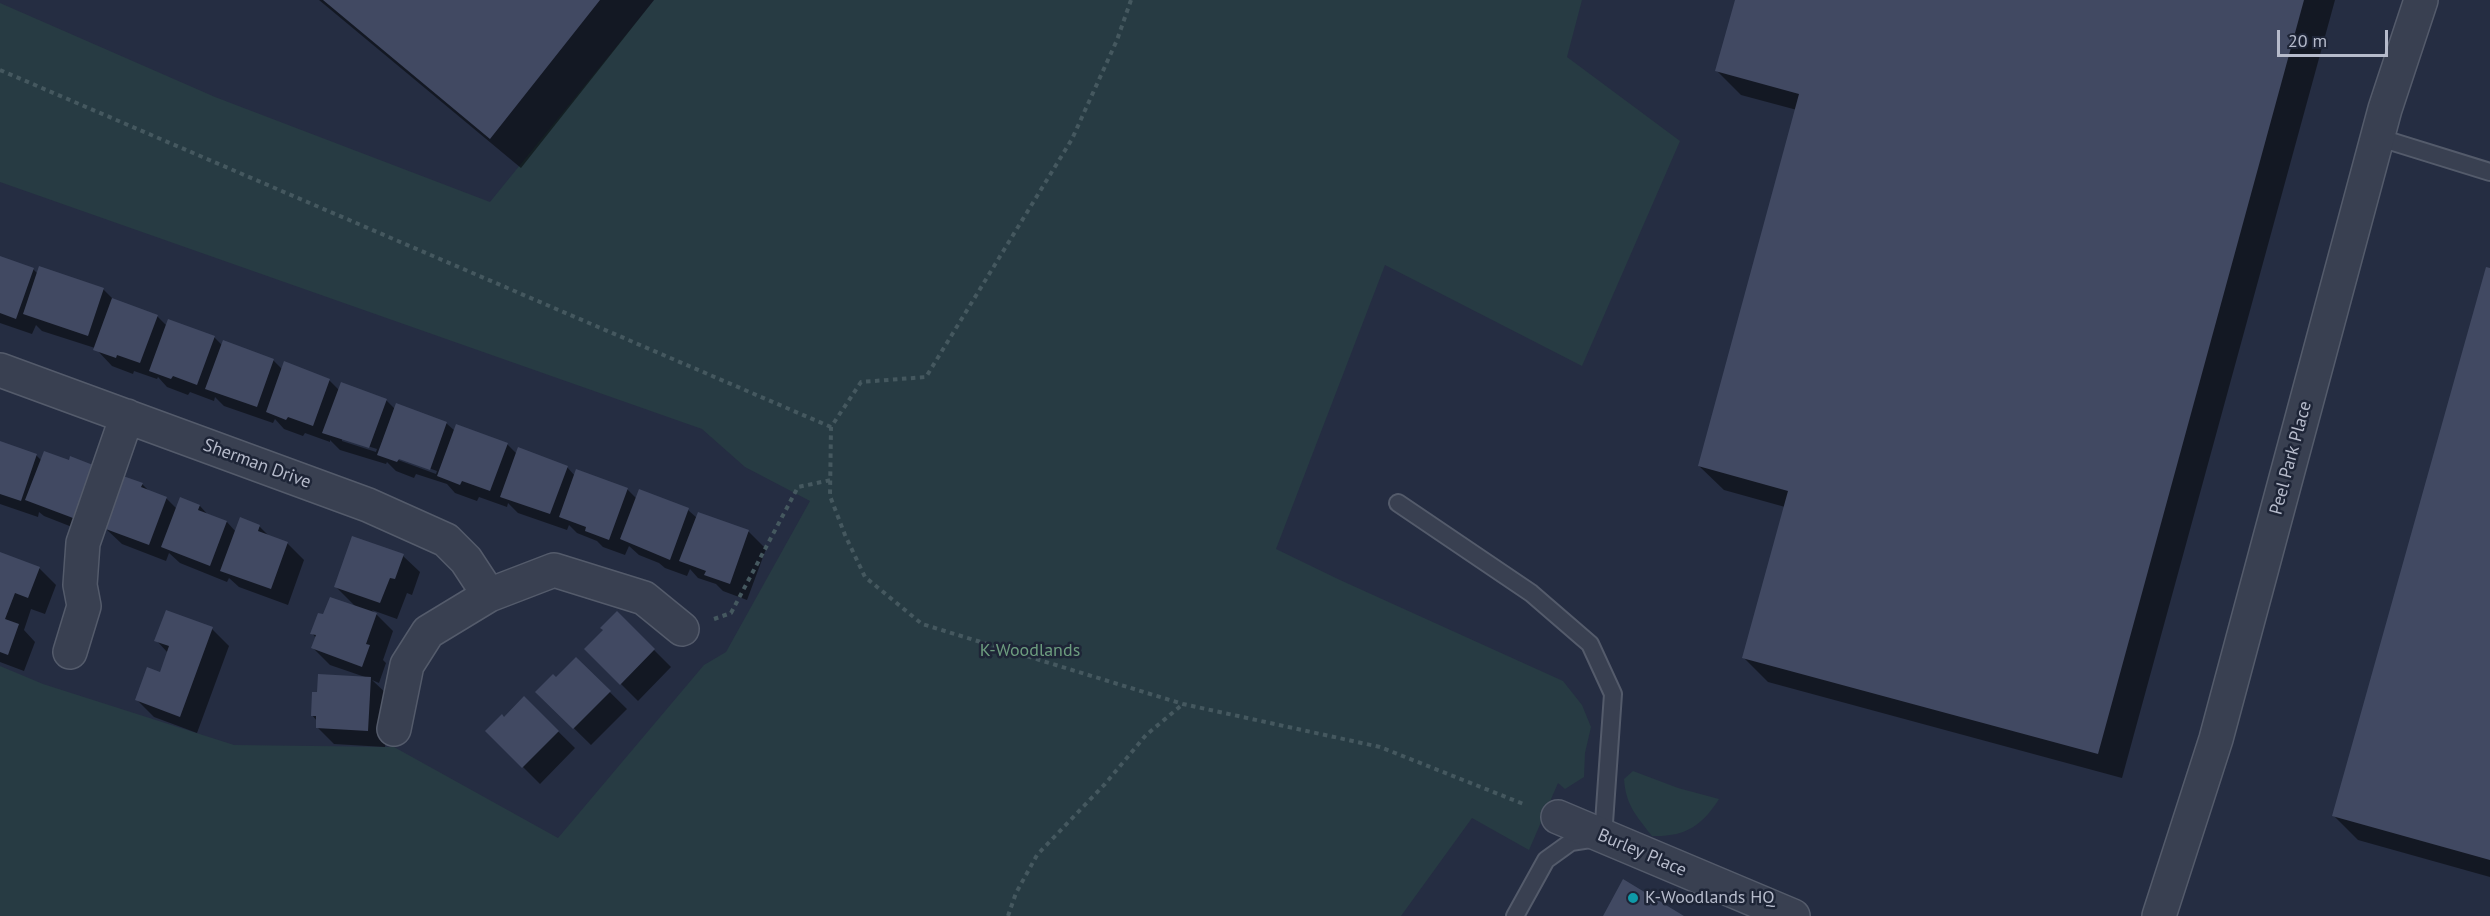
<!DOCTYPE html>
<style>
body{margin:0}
#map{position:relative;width:2490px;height:916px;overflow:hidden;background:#252d42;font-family:"PT Sans",sans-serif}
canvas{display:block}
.scale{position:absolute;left:2277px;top:30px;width:111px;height:27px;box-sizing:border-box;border:3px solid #b6bbcb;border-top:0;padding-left:8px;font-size:18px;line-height:21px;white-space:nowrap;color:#b6bbcb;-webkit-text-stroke:4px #1e2537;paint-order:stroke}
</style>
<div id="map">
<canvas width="2490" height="916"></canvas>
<div class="scale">20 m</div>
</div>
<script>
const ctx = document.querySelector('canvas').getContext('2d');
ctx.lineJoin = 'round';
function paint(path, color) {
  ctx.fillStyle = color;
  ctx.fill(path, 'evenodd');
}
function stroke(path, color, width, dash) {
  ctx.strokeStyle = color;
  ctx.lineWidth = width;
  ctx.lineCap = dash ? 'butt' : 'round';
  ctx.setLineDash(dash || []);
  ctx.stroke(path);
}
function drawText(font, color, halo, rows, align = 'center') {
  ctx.font = font + ' "PT Sans",sans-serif';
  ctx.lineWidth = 5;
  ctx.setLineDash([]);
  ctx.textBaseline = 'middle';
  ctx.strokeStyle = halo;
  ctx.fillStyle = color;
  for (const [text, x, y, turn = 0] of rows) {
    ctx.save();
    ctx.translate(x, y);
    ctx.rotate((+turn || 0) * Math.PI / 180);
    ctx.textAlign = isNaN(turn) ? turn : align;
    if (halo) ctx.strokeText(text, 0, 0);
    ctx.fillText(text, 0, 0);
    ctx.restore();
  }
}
const green = new Path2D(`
 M 654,0 L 1582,0 L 1567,57 L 1680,141 L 1582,366 L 1385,265 L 1276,549 L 1340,580 L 1563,681 L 1582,705 L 1591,727 L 1585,753 L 1584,777 L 1565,789 L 1558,783 L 1529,850 L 1472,818 L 1401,916 L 0,916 L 0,666 L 43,684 L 234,745 L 394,747 L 558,838 L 704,665 L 726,652 L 810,501 L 745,467 L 702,429 L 0,182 L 0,3 L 215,97 L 490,202 Z
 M 1633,771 L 1678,788 L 1719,799 C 1702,826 1685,837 1652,836 C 1636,815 1626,806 1624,779 Z`);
const shadow = new Path2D(`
 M 319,0 L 654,0 L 521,168 Z
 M 1736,0 L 2335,0 L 2122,778 L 1768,682 L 1744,658 L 1785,507 L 1724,490 L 1699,466 L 1797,110 L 1741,95 L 1717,71 Z
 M 0,258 L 33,269 L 38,274 L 103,289 L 115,301 L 157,316 L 167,326 L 214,337 L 223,346 L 273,360 L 283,370 L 329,380 L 339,390 L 386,400 L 396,410 L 446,423 L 455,431 L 507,444 L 517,454 L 567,467 L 575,476 L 627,489 L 637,499 L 688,510 L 697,518 L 698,514 L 749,532 L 766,549 L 747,600 L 723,591 L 716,584 L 698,578 L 690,569 L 687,576 L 665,568 L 659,563 L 639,555 L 629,546 L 625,555 L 603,547 L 597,541 L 577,533 L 569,525 L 567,530 L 518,513 L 508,503 L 507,507 L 479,497 L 477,501 L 455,493 L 447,484 L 416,474 L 414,478 L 396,471 L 387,462 L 386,464 L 340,450 L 330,440 L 330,442 L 305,433 L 303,436 L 284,429 L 275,419 L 273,423 L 224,406 L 215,397 L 214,401 L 190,392 L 188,395 L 167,387 L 158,377 L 157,379 L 134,371 L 133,374 L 112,366 L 95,348 L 42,331 L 36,325 L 32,334 L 0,323 ZM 342,438 L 377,449 L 376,452 L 342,441 ZM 398,457 L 437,471 L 436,474 L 398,460 Z
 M 2490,270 L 2490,877 L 2358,840 L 2334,816 Z
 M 0,443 L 36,455 L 42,461 L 92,466 L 90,534 L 44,516 L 39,512 L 38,517 L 0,504 Z
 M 142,484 L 150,492 L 166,498 L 177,509 L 181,499 L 200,506 L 209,516 L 227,522 L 236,532 L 240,519 L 260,527 L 270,537 L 287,543 L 304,560 L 288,605 L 239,587 L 229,578 L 227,582 L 180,563 L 169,553 L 166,561 L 122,544 L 105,528 Z
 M 0,553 L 39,568 L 56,585 L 45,614 L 31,609 L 24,630 L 35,642 L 24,671 L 0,662 Z
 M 403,556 L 420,572 L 412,595 L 407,593 L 397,619 L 372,610 L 393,631 L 383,660 L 386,663 L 379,683 L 372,680 L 388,695 L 385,747 L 334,744 L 317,727 L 317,721 L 312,715 L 319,693 L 365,677 L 330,665 L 313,648 L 316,638 L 312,633 L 324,616 L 357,608 L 335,586 Z
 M 617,613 L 671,667 L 638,701 L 586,649 L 605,631 Z
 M 212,629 L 229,646 L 197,733 L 154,717 L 137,700 L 161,673 L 168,653 L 156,640 Z
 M 576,659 L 627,709 L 591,745 L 537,692 L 556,679 Z
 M 524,698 L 575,748 L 540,784 L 487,731 L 504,719 Z`);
const building = new Path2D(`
 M 323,0 L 600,0 L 490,139 Z
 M 1735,0 L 2304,0 L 2098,754 L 1742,658 L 1788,491 L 1698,466 L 1799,94 L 1715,71 Z
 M 0,256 L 34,268 L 16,319 L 0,313 Z
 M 39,266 L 104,288 L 88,336 L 23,314 Z
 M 2486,267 L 2490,268 L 2490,860 L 2332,816 Z
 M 112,298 L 158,315 L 140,363 L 117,355 L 116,358 L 93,350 Z
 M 168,319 L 215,336 L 197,385 L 173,376 L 171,379 L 149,371 Z
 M 223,340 L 274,359 L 257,407 L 205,389 Z
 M 284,361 L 330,379 L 313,426 L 288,417 L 286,420 L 266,412 Z
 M 341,382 L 387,399 L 369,448 L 322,433 Z
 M 396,403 L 447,422 L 430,470 L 399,459 L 397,462 L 377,455 Z
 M 456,424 L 508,443 L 490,491 L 462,481 L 460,485 L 437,476 Z
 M 0,441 L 37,454 L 21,501 L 0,494 Z
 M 518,447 L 568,466 L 550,514 L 500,497 Z
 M 44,451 L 69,460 L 70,456 L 93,465 L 73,518 L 25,500 Z
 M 576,469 L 628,488 L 609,540 L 585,531 L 586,527 L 559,517 Z
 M 123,476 L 143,483 L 141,487 L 167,497 L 149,545 L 103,528 Z
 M 639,489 L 689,508 L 670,560 L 620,539 Z
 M 180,497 L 200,505 L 198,510 L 227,521 L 210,566 L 161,547 Z
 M 698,512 L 749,530 L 730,584 L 704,575 L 706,571 L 679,561 Z
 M 240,517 L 260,525 L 258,531 L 288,542 L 271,589 L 220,571 Z
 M 352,536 L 404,554 L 395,579 L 390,578 L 380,603 L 334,587 Z
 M 0,552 L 40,567 L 28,598 L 15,593 L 5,619 L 19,624 L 8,655 L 0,652 Z
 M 330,597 L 377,613 L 366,644 L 370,645 L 362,667 L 311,648 L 316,635 L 310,634 L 318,613 L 323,614 Z
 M 166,610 L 213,627 L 180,717 L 135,700 L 147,667 L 160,672 L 169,646 L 154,641 Z
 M 617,611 L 655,649 L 620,685 L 584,649 L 603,630 L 600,628 Z
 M 576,657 L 611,691 L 573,729 L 535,692 L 553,674 L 556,677 Z
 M 318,674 L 371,677 L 368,731 L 316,728 L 316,716 L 311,716 L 312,692 L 317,692 Z
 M 524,696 L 559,731 L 522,768 L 485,731 L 502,714 L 504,717 Z
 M 1623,879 L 1684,916 L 1603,916 Z`);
const path = new Path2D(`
 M 1131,0 L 1117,40 L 1072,139 L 926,377 L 861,382 L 831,427 L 830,496 L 845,535 L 865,577 L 922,624 L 1183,704 L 1380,747 L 1526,805
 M 0,70 L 831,427
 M 714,619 L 731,613 L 798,487 L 831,480
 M 1008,916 L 1016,893 L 1037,855 L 1105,784 L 1146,735 L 1183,704`);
const lane = new Path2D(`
 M 2377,137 L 2490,172
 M 1398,503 L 1531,593 L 1590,644 L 1613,694 L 1603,837 L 1571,842 L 1546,860 L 1515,916`);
const street = new Path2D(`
 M 0,370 L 368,505 L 446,540 L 466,560 L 489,595
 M 70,652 L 84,606 L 80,585 L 83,543 L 127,416
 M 394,729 L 407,665 L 428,632 L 489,595 L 554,570 L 644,598 L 682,629
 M 1558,817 L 1793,916
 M 2159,916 L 2216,739 L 2385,109 L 2421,0`);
const markers = [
 [1633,898,6,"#0f9aa8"]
];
const streetNames = [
 ["Peel Park Place",2291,458,-75],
 ["Sherman Drive",257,464,20],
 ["Burley Place",1642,853,23]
];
const parkNames = [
 ["K-Woodlands",1030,651]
];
const poiNames = [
 ["K-Woodlands HQ",1645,898]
];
paint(green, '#273b43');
paint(shadow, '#0007');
paint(building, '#414962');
stroke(lane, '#545b6b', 20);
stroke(street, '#545b6b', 36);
stroke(path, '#45585f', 4, [4.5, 4.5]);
stroke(lane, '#394051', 16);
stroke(street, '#394051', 33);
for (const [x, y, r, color] of markers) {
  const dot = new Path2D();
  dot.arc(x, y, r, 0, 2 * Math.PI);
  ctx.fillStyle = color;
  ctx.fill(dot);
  stroke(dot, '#1e2537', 2);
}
drawText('18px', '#b6bbcb', '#1e2537', streetNames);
drawText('18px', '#6d9d7f', '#1e2537', parkNames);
drawText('18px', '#b6bbcb', '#1e2537', poiNames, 'left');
</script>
